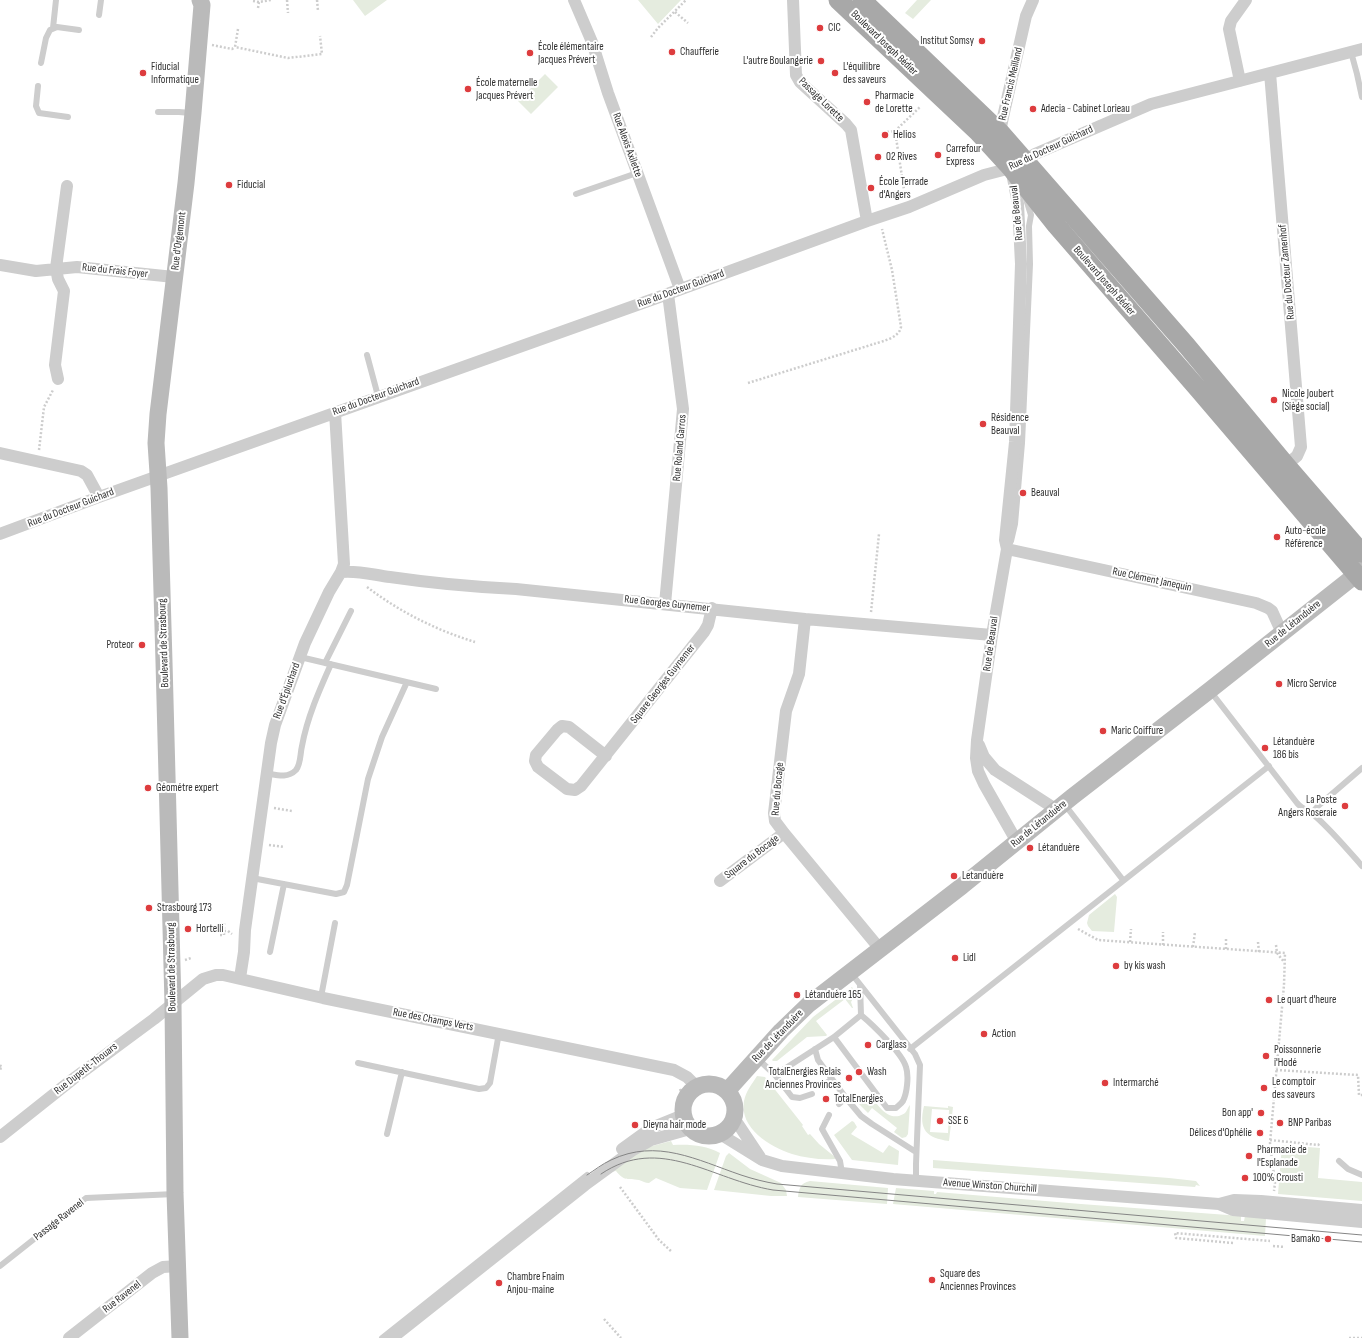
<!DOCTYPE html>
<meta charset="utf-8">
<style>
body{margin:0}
canvas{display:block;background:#fff}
</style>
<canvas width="1362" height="1338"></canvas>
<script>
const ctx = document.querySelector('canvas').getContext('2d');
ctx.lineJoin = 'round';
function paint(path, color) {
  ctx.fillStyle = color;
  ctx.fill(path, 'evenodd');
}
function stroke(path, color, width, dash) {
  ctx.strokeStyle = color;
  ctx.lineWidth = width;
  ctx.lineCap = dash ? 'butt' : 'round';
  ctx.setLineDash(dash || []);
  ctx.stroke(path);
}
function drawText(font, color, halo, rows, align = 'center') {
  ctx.font = font + ' "Sofia Sans Condensed",sans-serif';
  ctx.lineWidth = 4;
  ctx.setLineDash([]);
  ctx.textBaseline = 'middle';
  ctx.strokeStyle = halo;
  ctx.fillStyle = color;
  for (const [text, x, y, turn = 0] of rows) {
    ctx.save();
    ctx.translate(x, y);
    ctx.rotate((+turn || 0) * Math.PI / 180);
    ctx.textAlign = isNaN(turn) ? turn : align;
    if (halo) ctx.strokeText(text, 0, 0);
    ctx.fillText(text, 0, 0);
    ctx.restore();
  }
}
const green = new Path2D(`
 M 353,0 L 387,0 L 365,16 Z
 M 638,0 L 681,0 L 658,24 Z
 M 917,0 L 931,0 L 913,19 L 905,13 Z
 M 545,74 L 558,87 L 531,114 L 518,101 Z
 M 1115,894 L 1117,897 L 1114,932 L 1092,931 L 1088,926 L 1087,923 L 1089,915 Z
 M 852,987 L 855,992 L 854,997 L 851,1002 L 853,1008 L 852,1008 L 845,999 L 816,1021 L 827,1035 L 826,1036 L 807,1037 L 777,1061 L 773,1061 L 772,1060 L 813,1017 Z
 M 757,1076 L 765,1077 L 803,1125 L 802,1126 L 808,1135 L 810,1134 L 819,1144 L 835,1157 L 835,1159 C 821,1160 805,1158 792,1154 C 770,1147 739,1128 744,1101 C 746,1091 752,1084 757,1076 Z
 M 869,1094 C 877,1103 885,1119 899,1116 C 901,1115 904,1114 905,1113 C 907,1111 908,1107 910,1105 L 908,1134 L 906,1137 L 902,1138 L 894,1132 L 897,1128 L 872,1108 L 868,1113 L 858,1103 Z
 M 924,1106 L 948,1108 L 948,1106 L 953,1107 L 949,1141 C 927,1138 918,1130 924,1106 ZM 932,1109 L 949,1110 L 948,1133 L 930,1132 Z
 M 852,1121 L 854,1122 L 857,1127 L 851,1134 L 883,1153 L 889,1145 L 899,1151 L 898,1165 L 852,1160 L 834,1135 Z
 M 671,1141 L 673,1145 C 689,1144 705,1145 720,1153 L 707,1190 L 680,1188 L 656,1178 L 649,1183 C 645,1183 643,1181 639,1180 C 627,1178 625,1182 616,1171 L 611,1172 L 641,1149 Z
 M 1282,1145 L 1320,1148 L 1318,1178 L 1362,1182 L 1362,1201 L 1278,1194 Z
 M 729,1153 L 750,1169 L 781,1183 L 786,1190 L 787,1196 L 771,1196 L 714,1190 L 726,1156 Z
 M 933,1160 L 1169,1178 L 1196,1181 L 1200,1186 L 1196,1185 L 1195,1187 L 933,1168 Z
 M 810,1181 L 888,1188 L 887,1204 L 798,1197 C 799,1189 800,1183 810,1181 Z
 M 896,1188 L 934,1191 L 934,1194 L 936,1194 L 937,1192 L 1081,1204 L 1241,1216 L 1241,1221 L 1244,1221 L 1245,1216 L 1266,1218 L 1265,1236 L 893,1204 Z`);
const path = new Path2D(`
 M 287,0 L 288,13
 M 317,0 L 318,11
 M 253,1 L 259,2 L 271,0
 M 258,8 L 259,2
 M 675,12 L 688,23
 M 238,29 L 235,47 L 288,58 L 322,54 L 320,36
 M 651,37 L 658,28 L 686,0
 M 212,45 L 232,49 L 235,47
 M 895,131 L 920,107
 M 887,132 L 895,131 L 905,196
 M 894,191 L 897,199
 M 748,383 L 874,344 C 883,341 899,338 901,327 L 892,270 L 882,229
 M 39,450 L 44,407 L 53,390
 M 367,587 C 400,612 436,630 475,642
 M 871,612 L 879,534
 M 274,808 L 292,811
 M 269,845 L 284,847
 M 224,923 L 224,931
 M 1078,929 L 1098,940 L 1285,953 L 1284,985 L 1270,1143 L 1275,1183 L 1274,1191
 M 220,935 L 224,935 L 224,931 L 228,931 L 232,934
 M 1130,942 L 1131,929
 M 1258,942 L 1259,952
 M 1163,945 L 1163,932
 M 1276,945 L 1277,953 L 1284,962
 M 1193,947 L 1195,932
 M 1226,949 L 1226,938
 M 185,960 L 191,958
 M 0,1065 L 2,1068 L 0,1069
 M 1276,1070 L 1358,1075 L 1359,1095 L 1362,1095
 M 680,1089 L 685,1101
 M 1270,1140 L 1318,1145 L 1321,1143
 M 620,1187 L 659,1240 L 672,1252
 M 1233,1243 L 1176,1238 L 1175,1233 L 1270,1241
 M 1273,1246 L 1285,1247
 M 604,1319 L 621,1338
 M 1349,1338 L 1362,1338`);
const lane = new Path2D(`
 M 99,15 L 101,0
 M 53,28 L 56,0
 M 1351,52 L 1357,74 L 1362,97
 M 41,63 L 46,38 L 50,30 L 57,27 L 79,30
 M 38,86 L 36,106 L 39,113 L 68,117
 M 158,112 L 179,112 L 191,113
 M 576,194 L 637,173
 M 367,355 L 378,396
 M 1008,547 L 1011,541 L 1015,524 L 1022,443 L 1030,264 L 1029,226 L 1031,215 L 1026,199
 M 300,657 L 436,689
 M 325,663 L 351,611
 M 1211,692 L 1297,803 C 1302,809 1309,811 1315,816 C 1332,831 1347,849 1362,866
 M 266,773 C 277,775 287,779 296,770 C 301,764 300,754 302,746 C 307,718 319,691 331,664
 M 1065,805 L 1123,880
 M 1312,813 L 1318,806 L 1362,768
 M 252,878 L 336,894 L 344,892 L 347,885 L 368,779 L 382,737 L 407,682
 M 270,952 L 284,884
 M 851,973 L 915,1054 L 920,1065 L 916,1164 L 916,1180
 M 321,997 L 335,923
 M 834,1037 L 887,1108 L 896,1108 C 898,1106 901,1104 903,1101 C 907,1093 909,1076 906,1067 C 902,1053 873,1025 861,1015
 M 815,1049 L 818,1060 L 832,1079 L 824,1085
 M 910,1049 L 1269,766
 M 758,1059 L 775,1075 L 834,1037 L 861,1015 L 860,985
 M 358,1063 L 479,1089 L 486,1088 L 490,1083 L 499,1033
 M 775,1075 L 792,1097 L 800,1098 L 812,1094
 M 832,1079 L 846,1098 L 839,1104
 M 846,1098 L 861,1116 L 872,1124 L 916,1152
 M 829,1115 L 822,1129 L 840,1161 L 842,1173
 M 387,1134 L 402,1072
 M 1339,1161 L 1348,1169 L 1362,1175
 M 0,1266 L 86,1198 L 175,1194
 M 382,1338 L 587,1175`);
const street = new Path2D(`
 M 574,0 L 592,42 L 608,93 L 680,289
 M 793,0 L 796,75 L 800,82 L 846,124 L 851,130 L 867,221
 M 1270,73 L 1301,447 L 1297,456 L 1286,465
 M 1240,81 L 1229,29 L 1231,21 L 1246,0
 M 1001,137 L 1000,132 L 1003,117 L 1026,16 L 1033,0
 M 1012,173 L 1018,204 L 1021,264 L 1015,442 L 1005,540 L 1007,549 L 992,635 L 977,740 L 976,758 L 978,771 L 984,784 L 1017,842
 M 0,265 L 36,271 L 77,267 L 174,277
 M 58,379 L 55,365 L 64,291 L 58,279 L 56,268 L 67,186
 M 0,453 L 81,471 L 87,475 L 99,497
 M 0,534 L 99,497 L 662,296 L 867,221 L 909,207 L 984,175 L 1011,168 L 1025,161 L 1035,154 L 1151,104 L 1362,49
 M 1007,549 L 1256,603 L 1268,608 L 1272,611 L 1282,633
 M 341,572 C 357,570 374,575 390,577 C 431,583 474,587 516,589 L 805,619 L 992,635
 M 665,604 L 683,409 L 668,294
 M 805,619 L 799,674 L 786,711 L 774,813 L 775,821 L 784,833 L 880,949
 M 979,745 L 984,757 L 995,770 L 1057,810
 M 606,756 L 569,727 L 562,726 L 557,730 L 536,755 L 535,761 L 538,767 L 567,789 L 575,790 L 581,786 L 704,632 L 708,625 L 712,608
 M 720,881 L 784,833
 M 240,978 L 244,952 L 245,930 L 271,743 L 275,725 L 305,643 L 329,592 L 341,572 L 344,564 L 335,412
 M 734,1118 L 760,1157
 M 720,1134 L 762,1160 L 782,1166 L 893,1179 L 1219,1204 L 1234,1200 L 1261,1201 L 1362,1210
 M 0,1137 L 73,1079 L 154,1019 L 203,979 L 216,975 L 223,975 L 323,998 L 674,1070 L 687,1077 L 697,1087
 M 622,1149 L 651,1128 L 683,1115
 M 1219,1204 L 1233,1210 L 1362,1222
 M 69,1338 L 152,1273 L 163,1267 L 178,1266
 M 392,1338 L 585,1185 L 633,1150 L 651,1140 L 690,1129`);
const secondary = new Path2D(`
 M683 1110a26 26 0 1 1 52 0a26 26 0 1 1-52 0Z
 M 727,1091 L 781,1031 L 809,1004 L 962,886 L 1072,797 L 1210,690 L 1362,570
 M 180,1338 L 175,1193 L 173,1004 L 164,662 L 159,488 L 156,443 L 158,414 L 186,183 L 193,113 L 202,5 L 200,0`);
const primary = new Path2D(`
 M 838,0 L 978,132 L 1011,168 L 1056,225 L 1199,390 L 1362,581
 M 862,0 L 1000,132 L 1187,346 L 1286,465 L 1362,553`);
const tram = new Path2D(`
 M 601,1174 C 660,1134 712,1180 773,1190 L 1362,1242
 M 587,1175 C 595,1170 602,1164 611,1160 C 657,1138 697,1160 741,1175 C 753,1179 765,1182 777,1184 L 1362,1235`);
const markers = [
 [820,28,4,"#dd3c3e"],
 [982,41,4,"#dd3c3e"],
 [672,52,4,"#dd3c3e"],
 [530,53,4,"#dd3c3e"],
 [821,61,4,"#dd3c3e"],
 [143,73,4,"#dd3c3e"],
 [835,73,4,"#dd3c3e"],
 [468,89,4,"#dd3c3e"],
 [867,102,4,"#dd3c3e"],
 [1033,109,4,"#dd3c3e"],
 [885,135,4,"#dd3c3e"],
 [938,155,4,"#dd3c3e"],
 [878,157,4,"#dd3c3e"],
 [229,185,4,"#dd3c3e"],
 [871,188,4,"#dd3c3e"],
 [1274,400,4,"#dd3c3e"],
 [983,424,4,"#dd3c3e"],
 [1023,493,4,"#dd3c3e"],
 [1277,537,4,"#dd3c3e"],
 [142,645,4,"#dd3c3e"],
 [1279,684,4,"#dd3c3e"],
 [1103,731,4,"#dd3c3e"],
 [1265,748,4,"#dd3c3e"],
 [148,788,4,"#dd3c3e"],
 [1345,806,4,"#dd3c3e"],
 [1030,848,4,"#dd3c3e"],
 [954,876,4,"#dd3c3e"],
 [149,908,4,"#dd3c3e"],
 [188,929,4,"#dd3c3e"],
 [955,958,4,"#dd3c3e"],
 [1116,966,4,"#dd3c3e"],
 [797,995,4,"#dd3c3e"],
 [1269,1000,4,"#dd3c3e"],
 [984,1034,4,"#dd3c3e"],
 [868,1045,4,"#dd3c3e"],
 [1266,1056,4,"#dd3c3e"],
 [859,1072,4,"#dd3c3e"],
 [849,1078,4,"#dd3c3e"],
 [1105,1083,4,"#dd3c3e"],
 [1264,1088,4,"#dd3c3e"],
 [826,1099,4,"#dd3c3e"],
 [1261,1113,4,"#dd3c3e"],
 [940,1121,4,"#dd3c3e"],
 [1280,1123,4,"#dd3c3e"],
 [635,1125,4,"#dd3c3e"],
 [1260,1133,4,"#dd3c3e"],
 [1249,1156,4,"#dd3c3e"],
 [1245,1178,4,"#dd3c3e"],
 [1328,1239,4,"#dd3c3e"],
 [932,1280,4,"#dd3c3e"],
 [499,1283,4,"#dd3c3e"]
];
const poiNames = [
 ["CIC",828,28],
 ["Institut Somsy",974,41,"right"],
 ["École élémentaire",538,47],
 ["Jacques Prévert",538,60],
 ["Chaufferie",680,52],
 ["L'autre Boulangerie",813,61,"right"],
 ["Fiducial",151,67],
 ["Informatique",151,80],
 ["L'équilibre",843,67],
 ["des saveurs",843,80],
 ["École maternelle",476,83],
 ["Jacques Prévert",476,96],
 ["Pharmacie",875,96],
 ["de Lorette",875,109],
 ["Adecia - Cabinet Lorieau",1041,109],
 ["Helios",893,135],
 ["Carrefour",946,149],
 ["Express",946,162],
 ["02 Rives",886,157],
 ["École Terrade",879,182],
 ["d'Angers",879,195],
 ["Fiducial",237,185],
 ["Nicole Joubert",1282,394],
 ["(Siège social)",1282,407],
 ["Résidence",991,418],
 ["Beauval",991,431],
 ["Beauval",1031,493],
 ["Auto-école",1285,531],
 ["Référence",1285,544],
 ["Proteor",134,645,"right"],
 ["Micro Service",1287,684],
 ["Maric Coiffure",1111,731],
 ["Létanduère",1273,742],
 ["186 bis",1273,755],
 ["Géométre expert",156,788],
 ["La Poste",1337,800,"right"],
 ["Angers Roseraie",1337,813,"right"],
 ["Létanduère",1038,848],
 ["Letanduère",962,876],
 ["Strasbourg 173",157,908],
 ["Hortelli",196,929],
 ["Lidl",963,958],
 ["by kis wash",1124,966],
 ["Létanduère 165",805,995],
 ["Le quart d'heure",1277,1000],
 ["Action",992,1034],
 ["Carglass",876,1045],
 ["Poissonnerie",1274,1050],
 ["i'Hodé",1274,1063],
 ["TotalEnergies Relais",841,1072,"right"],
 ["Anciennes Provinces",841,1085,"right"],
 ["Wash",867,1072],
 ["Le comptoir",1272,1082],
 ["des saveurs",1272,1095],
 ["Intermarché",1113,1083],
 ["TotalEnergies",834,1099],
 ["Bon app'",1253,1113,"right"],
 ["SSE 6",948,1121],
 ["BNP Paribas",1288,1123],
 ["Dieyna hair mode",643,1125],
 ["Délices d'Ophélie",1252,1133,"right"],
 ["Pharmacie de",1257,1150],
 ["l'Esplanade",1257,1163],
 ["100% Crousti",1253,1178],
 ["Bamako",1320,1239,"right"],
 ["Square des",940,1274],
 ["Anciennes Provinces",940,1287],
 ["Chambre Fnaim",507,1277],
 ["Anjou-maine",507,1290]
];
const streetNames = [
 ["Boulevard Joseph Bédier",884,43,44],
 ["Rue Francis Meilland",1011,84,-77],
 ["Passage Lorette",821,100,44],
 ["Rue Alexis Axilette",627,145,70],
 ["Rue du Docteur Guichard",1051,148,-25],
 ["Rue de Beauval",1017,213,-96],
 ["Rue d'Orgemont",179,241,-83],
 ["Rue du Frais Foyer",115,271,6],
 ["Rue du Docteur Zamenhof",1287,272,-95],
 ["Boulevard Joseph Bédier",1104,281,49],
 ["Rue du Docteur Guichard",681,289,-20],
 ["Rue du Docteur Guichard",376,397,-20],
 ["Rue Roland Garros",680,448,-85],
 ["Rue du Docteur Guichard",71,508,-21],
 ["Rue Clément Janequin",1152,580,12],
 ["Rue Georges Guynemer",667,604,6],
 ["Rue de Létanduère",1293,624,-39],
 ["Boulevard de Strasbourg",164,643,-92],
 ["Rue de Beauval",991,644,-82],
 ["Square Georges Guynemer",663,684,-52],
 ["Rue d'Épluchard",287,691,-70],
 ["Rue du Bocage",778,789,-85],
 ["Rue de Létanduère",1039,824,-39],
 ["Square du Bocage",752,857,-37],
 ["Boulevard de Strasbourg",172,967,-91],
 ["Rue des Champs Verts",433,1020,11],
 ["Rue de Létanduère",778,1036,-46],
 ["Rue Dupetit-Thouars",86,1069,-38],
 ["Avenue Winston Churchill",990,1186,4],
 ["Passage Ravenel",59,1220,-38],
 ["Rue Ravenel",122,1297,-38]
];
paint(green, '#e5ecdf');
stroke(path, '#cdcdcd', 2.5, [2, 2]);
stroke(lane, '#cdcdcd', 6);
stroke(street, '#cdcdcd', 12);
stroke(secondary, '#bababa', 17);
stroke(primary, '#a8a8a8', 19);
stroke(tram, '#858585', 1);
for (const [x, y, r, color] of markers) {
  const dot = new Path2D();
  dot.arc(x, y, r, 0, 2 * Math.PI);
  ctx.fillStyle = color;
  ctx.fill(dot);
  stroke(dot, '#fff', 1.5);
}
drawText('11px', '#303030', '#fff', poiNames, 'left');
drawText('11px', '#303030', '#fff', streetNames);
</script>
